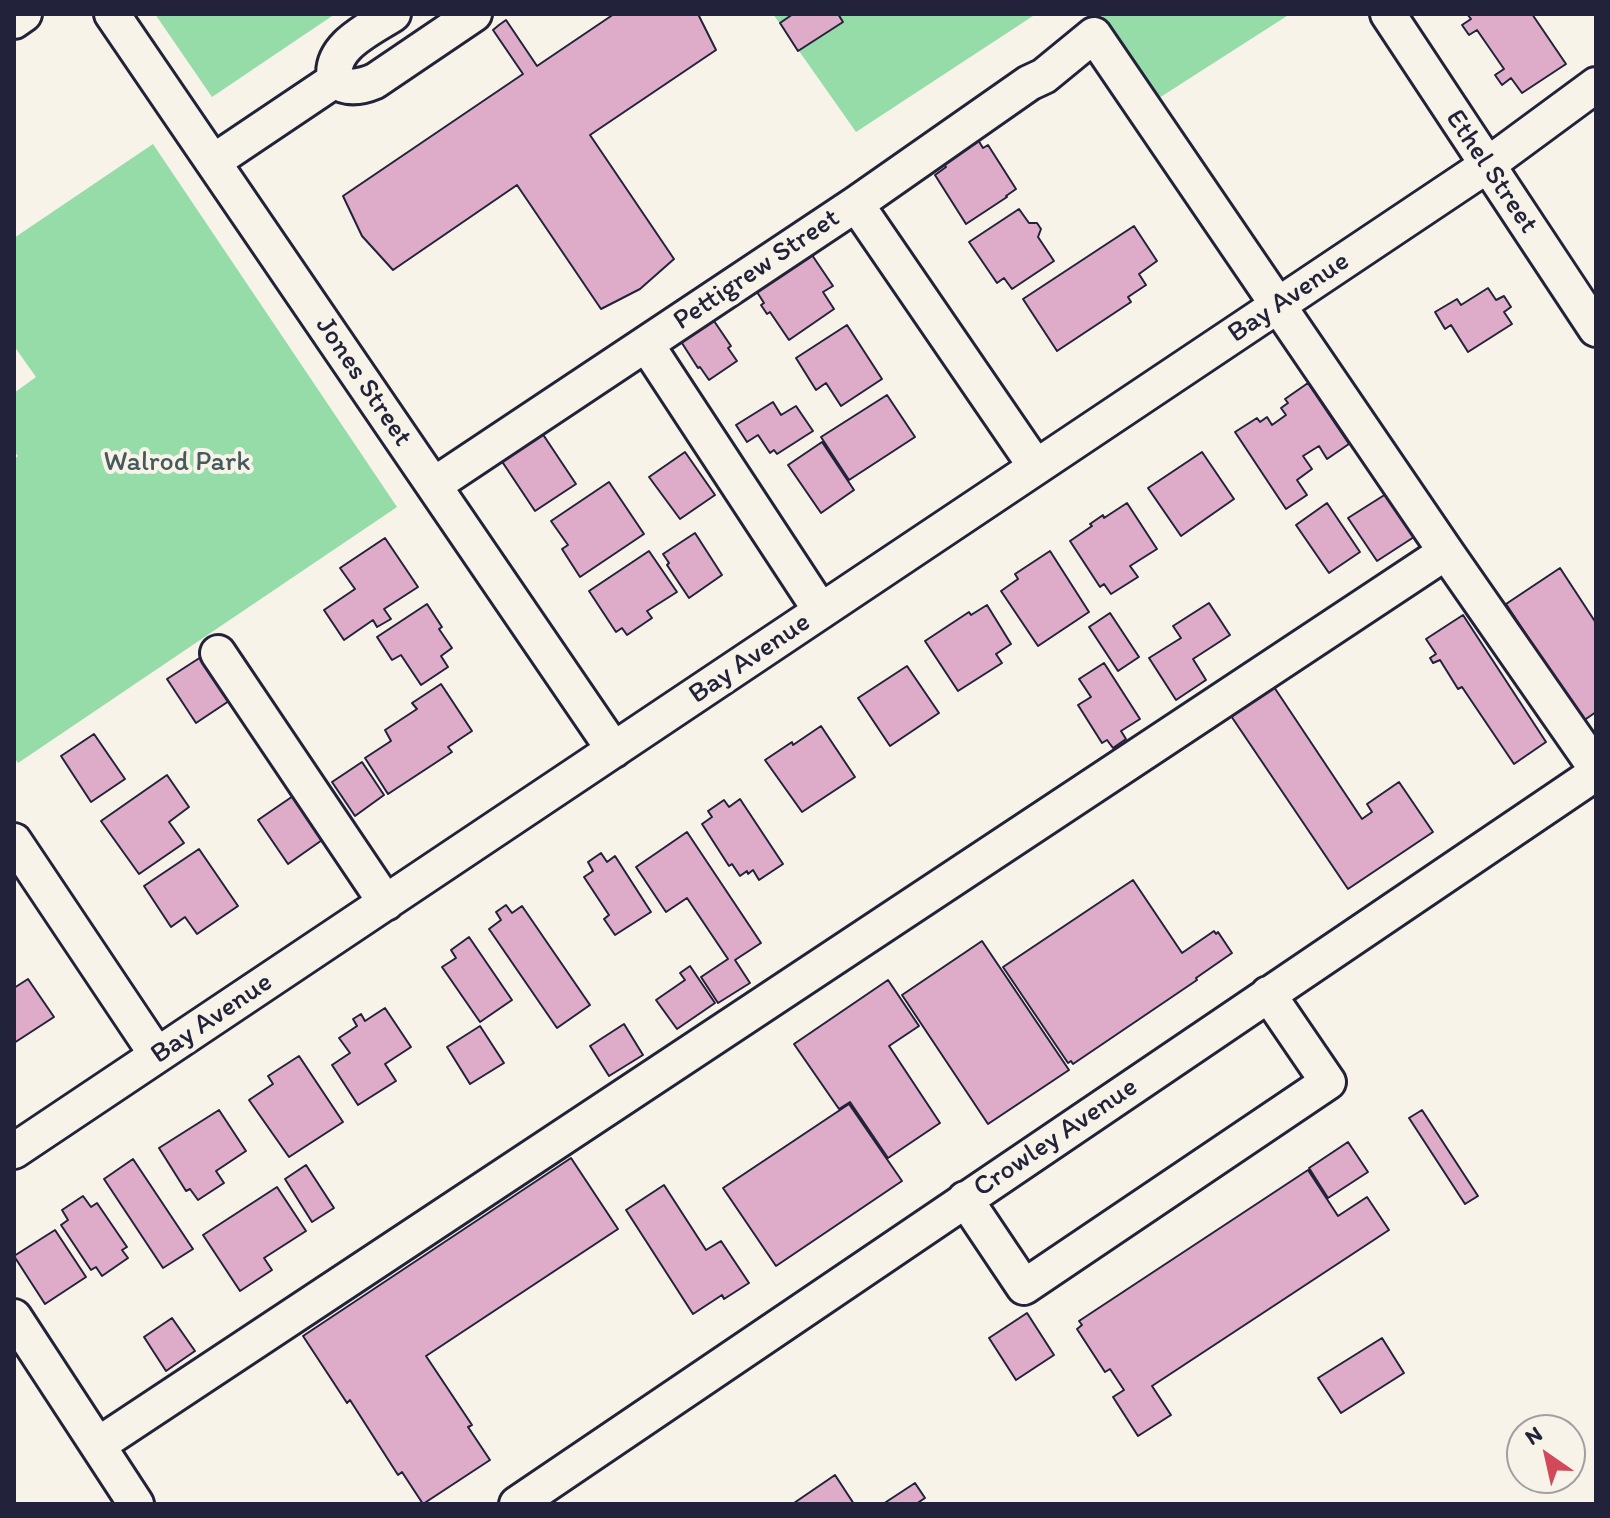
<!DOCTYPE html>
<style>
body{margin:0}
#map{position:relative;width:1610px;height:1518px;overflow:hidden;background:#f7f3e8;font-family:Itim,sans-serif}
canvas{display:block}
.frame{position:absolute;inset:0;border:16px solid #22223b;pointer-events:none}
.north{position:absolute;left:1506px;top:1414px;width:80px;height:80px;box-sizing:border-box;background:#f7f3e8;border:2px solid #a29fa3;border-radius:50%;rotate:326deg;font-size:22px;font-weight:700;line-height:32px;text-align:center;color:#22223b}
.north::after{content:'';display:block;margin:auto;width:28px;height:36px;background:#d1495b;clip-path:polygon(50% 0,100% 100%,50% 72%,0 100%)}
</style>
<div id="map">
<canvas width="1610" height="1518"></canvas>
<div class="frame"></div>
<div class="north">N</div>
</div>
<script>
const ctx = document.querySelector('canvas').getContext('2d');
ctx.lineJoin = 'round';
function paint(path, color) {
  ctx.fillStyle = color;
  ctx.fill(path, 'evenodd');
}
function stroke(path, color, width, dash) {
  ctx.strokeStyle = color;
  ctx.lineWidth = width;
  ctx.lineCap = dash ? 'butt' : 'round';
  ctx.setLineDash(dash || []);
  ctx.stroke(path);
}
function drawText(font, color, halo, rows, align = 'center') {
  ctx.font = font + ' Itim,sans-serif';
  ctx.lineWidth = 8;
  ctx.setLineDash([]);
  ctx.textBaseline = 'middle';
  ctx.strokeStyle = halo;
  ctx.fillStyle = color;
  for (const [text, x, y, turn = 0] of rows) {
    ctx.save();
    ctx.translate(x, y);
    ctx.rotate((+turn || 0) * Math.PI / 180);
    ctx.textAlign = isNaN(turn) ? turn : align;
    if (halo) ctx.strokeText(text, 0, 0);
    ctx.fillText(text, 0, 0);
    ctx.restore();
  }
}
const green = new Path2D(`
 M 155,14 L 335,14 L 212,97 Z
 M 773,14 L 1036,14 L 856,132 Z
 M 1101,14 L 1290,14 L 1159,98 Z
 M 153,144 L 397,507 L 18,763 L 14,757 L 14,459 L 18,456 L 14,451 L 14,393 L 36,377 L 14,346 L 14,238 Z`);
const building = new Path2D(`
 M 614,14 L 698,14 L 716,50 L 590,135 L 674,259 L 640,289 L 601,309 L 517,185 L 393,270 L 362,236 L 343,196 L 523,74 L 493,30 L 499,25 L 506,20 L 537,66 Z
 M 793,14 L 838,14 L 843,22 L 798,51 L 780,23 Z
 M 1467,14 L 1532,14 L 1566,64 L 1522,93 L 1511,78 L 1502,85 L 1495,75 L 1504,69 L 1477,30 L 1469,35 L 1462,25 L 1471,19 Z
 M 978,140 L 983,148 L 988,145 L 1016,189 L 1006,196 L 1007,197 L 966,224 L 935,175 L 946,167 L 943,163 Z
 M 1019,209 L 1029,223 L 1037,223 L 1041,229 L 1038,237 L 1054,261 L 1012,289 L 1004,278 L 997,283 L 969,242 Z
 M 1134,226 L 1157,261 L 1139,274 L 1146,285 L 1128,297 L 1131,302 L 1057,351 L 1023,299 Z
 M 812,255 L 833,286 L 823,292 L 834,309 L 789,340 L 770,312 L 767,314 L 761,305 L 764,303 L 757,292 Z
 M 1488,288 L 1496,300 L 1504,296 L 1511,307 L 1504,312 L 1512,324 L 1468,352 L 1451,325 L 1445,329 L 1435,312 L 1457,299 L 1461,305 Z
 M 712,318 L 731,346 L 728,348 L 737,361 L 709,380 L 700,367 L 698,368 L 680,340 Z
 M 847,325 L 882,379 L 841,406 L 826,383 L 816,390 L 796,358 Z
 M 1308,383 L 1349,444 L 1327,459 L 1319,446 L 1303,456 L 1312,469 L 1297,480 L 1307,495 L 1286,509 L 1235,432 L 1257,418 L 1260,422 L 1267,417 L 1272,425 L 1286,415 L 1281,408 L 1288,403 L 1285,399 Z
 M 887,395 L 915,437 L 849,480 L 821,437 Z
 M 773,402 L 781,415 L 796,406 L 813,431 L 777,454 L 774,450 L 770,453 L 758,435 L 747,442 L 736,425 Z
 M 542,433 L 576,484 L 535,511 L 501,460 Z
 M 822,442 L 854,490 L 821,513 L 788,465 Z
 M 685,452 L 715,495 L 680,519 L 649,477 Z
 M 1202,452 L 1234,499 L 1181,536 L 1148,488 Z
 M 609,482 L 644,534 L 580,577 L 562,549 L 568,545 L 551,521 Z
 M 1386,494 L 1414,537 L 1377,561 L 1348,518 Z
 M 1127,503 L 1157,549 L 1130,566 L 1138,577 L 1111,594 L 1104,584 L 1100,587 L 1070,541 L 1092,526 L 1090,524 L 1103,515 L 1104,518 Z
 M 1327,503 L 1360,552 L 1329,573 L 1296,525 Z
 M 695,533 L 722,575 L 689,598 L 667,565 L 669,563 L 663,554 Z
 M 385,538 L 418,587 L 384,609 L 391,619 L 377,627 L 373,620 L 344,640 L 324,610 L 355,589 L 340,568 Z
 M 649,551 L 677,592 L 647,611 L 652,618 L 627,635 L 622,628 L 616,632 L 589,591 Z
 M 1050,551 L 1089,612 L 1038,646 L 1001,591 L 1018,579 L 1015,574 Z
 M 1560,568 L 1596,623 L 1596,712 L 1583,721 L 1506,604 Z
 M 1209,603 L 1230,635 L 1193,659 L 1206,680 L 1176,700 L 1149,658 L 1181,638 L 1173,626 Z
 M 427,604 L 442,627 L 439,629 L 452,648 L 441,656 L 448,667 L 421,685 L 401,655 L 392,660 L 377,637 Z
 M 987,605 L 1011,644 L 996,654 L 1002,663 L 958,691 L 925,641 L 969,612 L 971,615 Z
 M 1110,613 L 1139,657 L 1118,671 L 1089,627 Z
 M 1463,615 L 1546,742 L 1514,764 L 1462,687 L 1458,689 L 1440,660 L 1433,663 L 1430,658 L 1436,654 L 1426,639 Z
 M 201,657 L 229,701 L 196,723 L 167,679 Z
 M 1104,663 L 1140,719 L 1121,731 L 1126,739 L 1113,748 L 1107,740 L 1102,743 L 1078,705 L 1091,697 L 1079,679 Z
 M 907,666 L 939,713 L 890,746 L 858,698 Z
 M 1270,681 L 1362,819 L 1372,812 L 1367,804 L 1399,782 L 1433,832 L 1348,889 L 1227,710 Z
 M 441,684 L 472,731 L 448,747 L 452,752 L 388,794 L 365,758 L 391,741 L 385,730 L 417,709 L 412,703 Z
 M 821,726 L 855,777 L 802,812 L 765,760 L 792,742 L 793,745 Z
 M 94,734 L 125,779 L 91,802 L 61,756 Z
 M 362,762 L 384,795 L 355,816 L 332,782 Z
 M 167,775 L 189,807 L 169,822 L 184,843 L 139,874 L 101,821 Z
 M 296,794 L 325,838 L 288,864 L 258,820 Z
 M 740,799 L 783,864 L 759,880 L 753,870 L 748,874 L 747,871 L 740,876 L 732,864 L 729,866 L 702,824 L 712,817 L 708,811 L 724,800 L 729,807 Z
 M 687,832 L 761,943 L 735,960 L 750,983 L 718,1003 L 701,977 L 728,959 L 687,898 L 666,912 L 636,867 Z
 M 199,849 L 238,906 L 197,934 L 185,917 L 171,927 L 144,886 Z
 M 601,853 L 607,862 L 615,856 L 651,912 L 615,935 L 604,919 L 609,915 L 584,877 L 593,871 L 588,862 Z
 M 1133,880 L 1182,953 L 1214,931 L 1216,934 L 1218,932 L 1232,953 L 1196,978 L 1197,980 L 1073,1064 L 1071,1061 L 1068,1063 L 1003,967 Z
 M 506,905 L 512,913 L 522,906 L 590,1005 L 557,1028 L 489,929 L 501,920 L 496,912 Z
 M 469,937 L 512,1000 L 480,1022 L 442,967 L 456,958 L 451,950 Z
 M 982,941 L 1069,1070 L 988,1124 L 902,995 Z
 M 690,966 L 715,1003 L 677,1029 L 656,1000 L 685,980 L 680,973 Z
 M 28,979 L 54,1017 L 14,1043 L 14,988 Z
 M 888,980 L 919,1026 L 889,1046 L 940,1123 L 888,1158 L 850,1102 L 839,1109 L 794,1044 Z
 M 385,1008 L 411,1047 L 385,1064 L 396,1081 L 358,1105 L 332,1065 L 350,1053 L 339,1038 L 357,1026 L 353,1019 L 361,1014 L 365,1021 Z
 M 624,1024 L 643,1055 L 609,1076 L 590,1046 Z
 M 480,1026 L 504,1063 L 470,1084 L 447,1047 Z
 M 299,1056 L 343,1122 L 289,1157 L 249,1100 L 273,1084 L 268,1076 Z
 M 849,1104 L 902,1181 L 776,1266 L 723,1188 Z
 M 219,1110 L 246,1151 L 216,1171 L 224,1183 L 198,1200 L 190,1189 L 186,1191 L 159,1148 Z
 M 1422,1110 L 1478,1196 L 1465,1204 L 1409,1118 Z
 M 1348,1142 L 1368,1172 L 1328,1198 L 1309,1168 Z
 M 571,1158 L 618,1229 L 426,1356 L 472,1425 L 468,1427 L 490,1460 L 423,1504 L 402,1472 L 398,1475 L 350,1400 L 347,1403 L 303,1336 Z
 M 133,1159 L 193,1249 L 163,1268 L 104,1179 Z
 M 306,1165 L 334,1208 L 312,1222 L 285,1179 Z
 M 1308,1170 L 1338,1216 L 1367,1197 L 1389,1230 L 1152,1386 L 1171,1415 L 1138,1436 L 1113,1397 L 1124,1390 L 1110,1369 L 1105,1372 L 1077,1329 L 1082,1325 L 1079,1321 Z
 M 664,1185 L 706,1250 L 721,1241 L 749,1283 L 724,1299 L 722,1295 L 693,1314 L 626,1210 Z
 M 277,1187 L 306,1231 L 264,1258 L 272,1270 L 240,1291 L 203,1235 Z
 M 83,1196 L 91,1207 L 97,1203 L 127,1247 L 122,1250 L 128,1258 L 102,1276 L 96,1267 L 91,1270 L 61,1225 L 68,1220 L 62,1210 Z
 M 55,1230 L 86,1277 L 45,1304 L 14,1256 Z
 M 1027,1313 L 1054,1355 L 1016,1380 L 989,1338 Z
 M 172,1318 L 195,1351 L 166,1371 L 144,1337 Z
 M 1382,1338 L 1404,1373 L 1341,1413 L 1318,1378 Z
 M 835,1475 L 854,1504 L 794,1504 L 794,1503 Z
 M 915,1483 L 925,1498 L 916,1504 L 883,1504 Z`);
const minor = new Path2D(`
 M 112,14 L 614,750
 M 1388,14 L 1596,329
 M 14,21 L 24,14
 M 335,80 C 347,90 361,87 375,81 L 474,14
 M 335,80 C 328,47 370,29 393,14
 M 213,162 L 335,80
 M 856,204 L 1036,467
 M 646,344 L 821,611
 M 434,485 L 856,204 L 1029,83 L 1044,76 L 1094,35 L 1446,552 L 1596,768
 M 218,653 L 386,903
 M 14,841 L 157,1055
 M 14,1151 L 1486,166 L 1596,85
 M 965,1199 L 1024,1287 L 1328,1082 L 1268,994
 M 14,1317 L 136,1504
 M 98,1445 L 1446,552
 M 517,1504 L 1596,773`);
const streetNames = [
 ["Ethel Street",1491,172,56],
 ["Pettigrew Street",757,270,-34],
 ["Bay Avenue",1289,298,-34],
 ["Jones Street",363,382,56],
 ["Bay Avenue",750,659,-34],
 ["Bay Avenue",212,1019,-34],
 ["Crowley Avenue",1056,1138,-34]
];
const parkNames = [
 ["Walrod Park",177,463]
];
paint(green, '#95dca9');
paint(building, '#deacc9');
stroke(building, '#22223b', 2);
stroke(minor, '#22223b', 40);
stroke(minor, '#f7f3e8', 34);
drawText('28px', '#22223b', '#f7f3e8', streetNames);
drawText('28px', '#445a5c', '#f7f3e8', parkNames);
</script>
